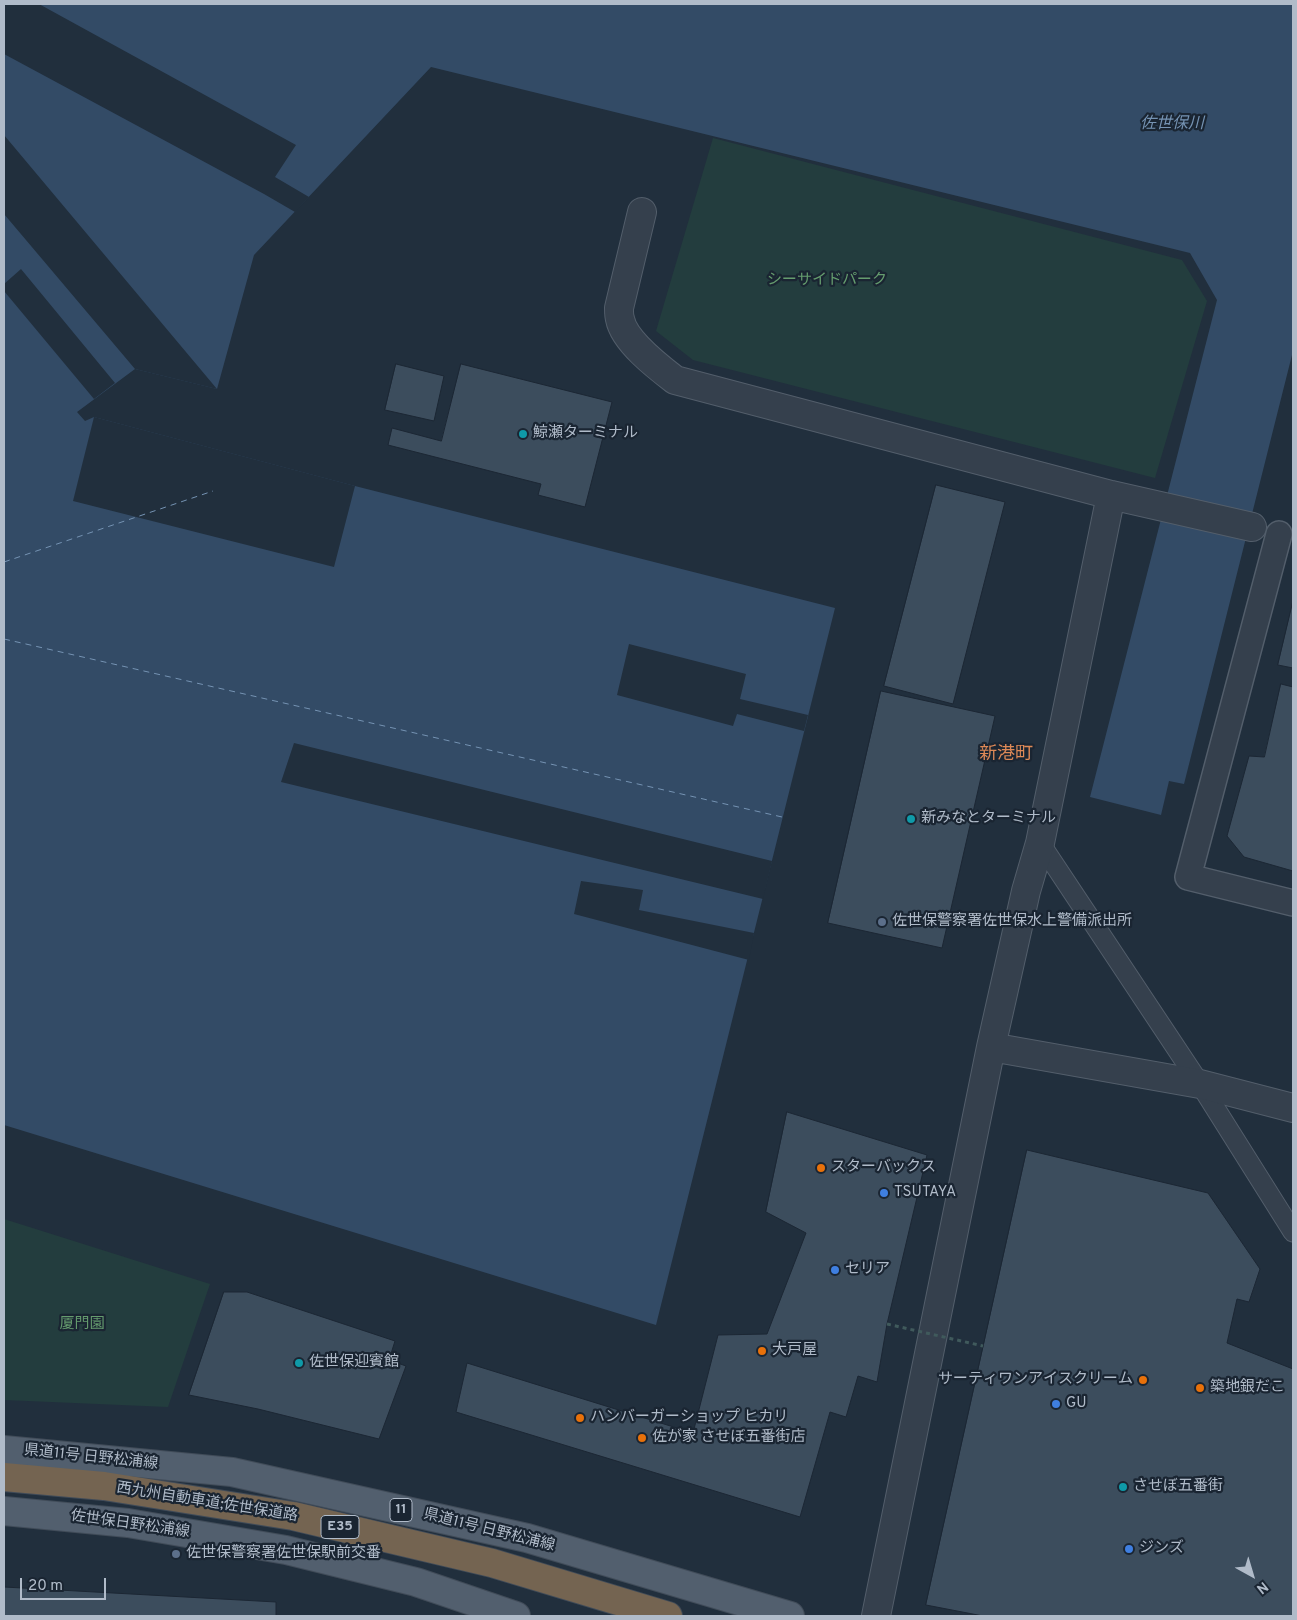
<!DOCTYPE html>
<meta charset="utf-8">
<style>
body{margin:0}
#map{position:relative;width:1297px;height:1620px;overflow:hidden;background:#212f3d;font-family:Overpass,sans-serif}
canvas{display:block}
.frame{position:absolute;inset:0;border:5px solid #b0bbc9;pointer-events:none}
.north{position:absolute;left:1227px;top:1550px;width:50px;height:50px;-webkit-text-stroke:4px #1a2532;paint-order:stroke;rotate:141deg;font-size:14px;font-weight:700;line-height:20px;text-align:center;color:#b0bbc9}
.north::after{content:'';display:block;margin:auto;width:18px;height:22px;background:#b0bbc9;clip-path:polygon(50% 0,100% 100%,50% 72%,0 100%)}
.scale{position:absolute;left:20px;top:1578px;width:86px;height:22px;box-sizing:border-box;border:2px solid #b0bbc9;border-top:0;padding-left:6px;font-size:15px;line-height:18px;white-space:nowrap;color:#b0bbc9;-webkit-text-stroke:4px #1a2532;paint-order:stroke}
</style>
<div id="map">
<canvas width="1297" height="1620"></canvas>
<div class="frame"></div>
<div class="north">N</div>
<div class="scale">20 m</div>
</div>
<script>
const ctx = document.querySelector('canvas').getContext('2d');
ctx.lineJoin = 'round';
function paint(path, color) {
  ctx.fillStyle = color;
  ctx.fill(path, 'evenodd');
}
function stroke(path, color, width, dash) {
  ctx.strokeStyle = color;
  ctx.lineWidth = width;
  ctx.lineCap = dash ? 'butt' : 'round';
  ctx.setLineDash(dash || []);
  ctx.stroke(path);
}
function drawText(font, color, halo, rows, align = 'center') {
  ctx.font = font + ' Overpass,"Noto Sans JP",sans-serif';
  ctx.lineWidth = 4.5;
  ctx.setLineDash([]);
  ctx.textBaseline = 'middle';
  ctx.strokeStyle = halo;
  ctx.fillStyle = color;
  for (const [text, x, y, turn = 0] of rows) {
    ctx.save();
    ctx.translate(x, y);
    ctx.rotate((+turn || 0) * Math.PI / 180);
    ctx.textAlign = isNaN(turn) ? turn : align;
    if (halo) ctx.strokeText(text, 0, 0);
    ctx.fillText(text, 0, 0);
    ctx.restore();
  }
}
const green = new Path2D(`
 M 713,138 L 1182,260 L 1207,301 L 1155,478 L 693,360 L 656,331 Z
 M 4,1219 L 210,1284 L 168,1407 L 4,1400 Z`);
const water = new Path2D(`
 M 4,4 L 1293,4 L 1293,351 L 1184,784 L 1169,781 L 1161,815 L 1090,797 L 1217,300 L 1190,253 L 431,67 L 254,255 L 217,389 L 135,369 L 77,412 L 85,421 L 94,417 L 355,486 L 835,608 L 656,1325 L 4,1125 Z`);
const pier = new Path2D(`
 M 4,4 L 39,4 L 296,145 L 275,177 L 309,197 L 295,212 L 264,194 L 4,54 Z
 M 4,135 L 217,389 L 135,369 L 4,214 Z
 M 21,269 L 115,383 L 94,399 L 4,291 L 4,284 Z
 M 94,417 L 355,486 L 334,567 L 73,501 Z
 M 629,644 L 746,674 L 740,699 L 808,715 L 804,731 L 737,714 L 733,726 L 617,695 Z
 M 294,743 L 772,861 L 763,899 L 281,782 Z
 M 581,881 L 643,890 L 639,910 L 754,933 L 749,960 L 574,914 Z`);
const ferry = new Path2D(`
 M 4,562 L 213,491
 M 4,639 L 782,817`);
const building = new Path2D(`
 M 396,364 L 444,376 L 434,421 L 385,410 Z
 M 461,364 L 612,402 L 585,507 L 538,495 L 541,484 L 388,445 L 392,428 L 441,441 Z
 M 936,485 L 1005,502 L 953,704 L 884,686 Z
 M 1293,601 L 1293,668 L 1278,665 Z
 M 1281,684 L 1293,687 L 1293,871 L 1244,857 L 1227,836 L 1249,756 L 1264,757 Z
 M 881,691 L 995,716 L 942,948 L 828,923 Z
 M 787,1112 L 927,1155 L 887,1324 L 877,1382 L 858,1376 L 846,1417 L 830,1412 L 800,1517 L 456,1412 L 467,1363 L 693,1433 L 718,1335 L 767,1334 L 806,1233 L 766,1212 Z
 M 1027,1150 L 1208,1193 L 1260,1269 L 1249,1302 L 1237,1299 L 1227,1343 L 1293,1369 L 1293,1616 L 983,1616 L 926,1605 Z
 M 224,1292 L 247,1292 L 395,1341 L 389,1360 L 406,1366 L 379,1439 L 258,1409 L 189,1395 Z
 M 4,1587 L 276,1602 L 276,1616 L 4,1616 Z`);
const pedestrian = new Path2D(`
 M 1040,843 L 1200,1084 L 1293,1232`);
const minor = new Path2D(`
 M 1279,534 L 1188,877 L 1293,903`);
const tertiary = new Path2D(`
 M 642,212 L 619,308 C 619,311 619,316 620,319 C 624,341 658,367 675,380 L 1111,495 L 1252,527
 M 991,1047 L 1200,1084 L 1293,1108
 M 876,1616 L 991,1047 L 1026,891 L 1040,843 L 1111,495`);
const primary = new Path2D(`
 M 4,1450 L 232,1472 L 527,1538 L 790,1616
 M 4,1511 L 128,1523 L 286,1550 L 416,1582 L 516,1616`);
const motorway = new Path2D(`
 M 4,1477 L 104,1486 L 293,1516 L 492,1563 L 668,1616`);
const pathBridge = new Path2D(`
 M 887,1324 L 983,1346`);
const markers = [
 [523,434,5,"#0f9aa8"],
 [911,819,5,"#0f9aa8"],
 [882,922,5,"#5c6f8a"],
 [821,1168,5,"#e8710a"],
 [884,1193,5,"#3f7fe0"],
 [835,1270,5,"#3f7fe0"],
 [762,1351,5,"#e8710a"],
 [299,1363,5,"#0f9aa8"],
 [1143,1380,5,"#e8710a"],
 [1200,1388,5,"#e8710a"],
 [1056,1404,5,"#3f7fe0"],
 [580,1418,5,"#e8710a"],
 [642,1438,5,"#e8710a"],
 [1123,1487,5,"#0f9aa8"],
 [1129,1549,5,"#3f7fe0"],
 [176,1554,5,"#5c6f8a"]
];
const shields = [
 [401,1510,22],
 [340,1527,38]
];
const shieldNames = [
 ["11",401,1510],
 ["E35",340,1527]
];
const parkNames = [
 ["シーサイドパーク",827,281],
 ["厦門園",82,1325]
];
const poiNames = [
 ["鯨瀬ターミナル",533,434],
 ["新みなとターミナル",921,819],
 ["佐世保警察署佐世保水上警備派出所",892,922],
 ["スターバックス",831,1168],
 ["TSUTAYA",894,1193],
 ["セリア",845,1270],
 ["大戸屋",772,1351],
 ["佐世保迎賓館",309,1363],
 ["サーティワンアイスクリーム",1133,1380,"right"],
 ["築地銀だこ",1210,1388],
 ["GU",1066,1404],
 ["ハンバーガーショップ ヒカリ",590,1418],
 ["佐が家 させぼ五番街店",652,1438],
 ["させぼ五番街",1133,1487],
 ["ジンズ",1139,1549],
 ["佐世保警察署佐世保駅前交番",186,1554]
];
const streetNames = [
 ["県道11号 日野松浦線",91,1458,6],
 ["西九州自動車道;佐世保道路",207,1503,9],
 ["佐世保日野松浦線",130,1525,8],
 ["県道11号 日野松浦線",489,1531,14]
];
const waterNames = [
 ["佐世保川",1172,125]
];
const quarterNames = [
 ["新港町",1006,755]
];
paint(green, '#233d3e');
paint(water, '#334b66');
paint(pier, '#212f3d');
stroke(ferry, '#7593b3', 1, [6, 5]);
paint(building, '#3c4d5d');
stroke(building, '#1c2734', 1);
stroke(pedestrian, '#535e6b', 21);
stroke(minor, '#535e6b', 28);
stroke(tertiary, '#535e6b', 30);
stroke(primary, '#414c59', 30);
stroke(motorway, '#404b58', 30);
stroke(pedestrian, '#35404d', 19);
stroke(minor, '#35404d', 25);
stroke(tertiary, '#35404d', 28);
stroke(primary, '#525f6e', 28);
stroke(motorway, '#746451', 28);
stroke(pathBridge, '#405a5c', 3, [4, 4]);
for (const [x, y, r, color] of markers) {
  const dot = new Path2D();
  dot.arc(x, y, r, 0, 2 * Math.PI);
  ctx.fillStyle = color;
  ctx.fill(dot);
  stroke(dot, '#1a2532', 2);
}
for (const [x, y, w] of shields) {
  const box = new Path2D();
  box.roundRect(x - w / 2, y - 11.5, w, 23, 4);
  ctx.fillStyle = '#1a2532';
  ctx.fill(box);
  stroke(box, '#b0bbc9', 1);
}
drawText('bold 14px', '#b0bbc9', null, shieldNames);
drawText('15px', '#659c6e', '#1a2532', parkNames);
drawText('15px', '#b0bbc9', '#1a2532', poiNames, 'left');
drawText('15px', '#b0bbc9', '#1a2532', streetNames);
drawText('italic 16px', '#7593b3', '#1a2532', waterNames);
drawText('18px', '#dd8957', '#1a2532', quarterNames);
</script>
